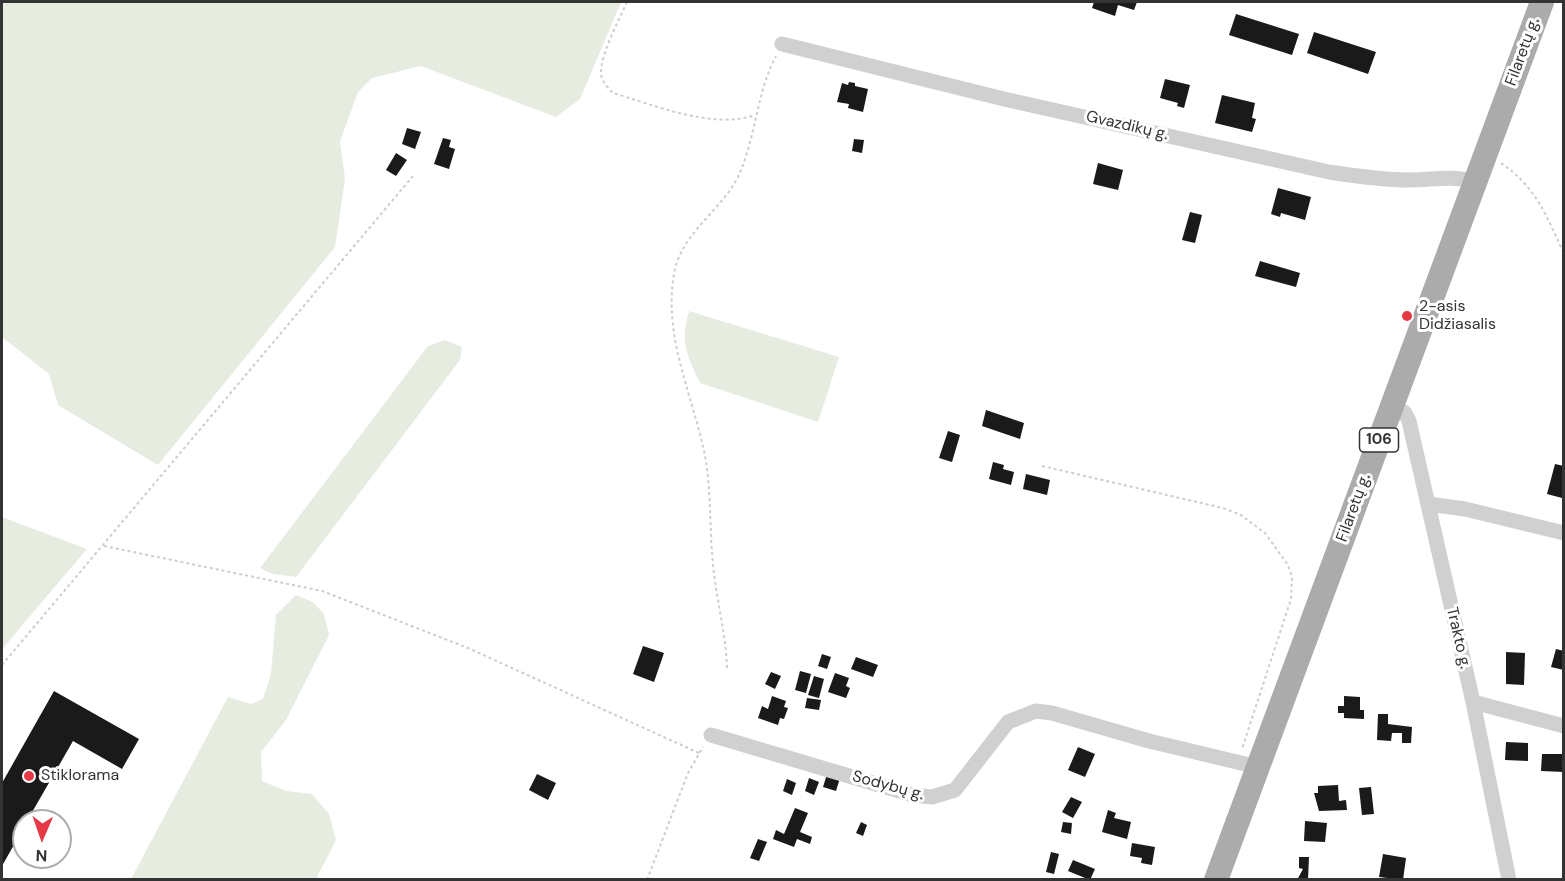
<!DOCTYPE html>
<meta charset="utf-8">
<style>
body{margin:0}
#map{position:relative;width:1565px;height:881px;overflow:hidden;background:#fff;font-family:"DM Sans",sans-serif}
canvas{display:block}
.frame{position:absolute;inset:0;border:3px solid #333;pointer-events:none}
.north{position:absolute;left:12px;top:809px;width:60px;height:60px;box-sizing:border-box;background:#fff;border:2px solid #adadad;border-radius:50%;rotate:182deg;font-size:16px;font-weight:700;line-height:24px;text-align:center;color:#333}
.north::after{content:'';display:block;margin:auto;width:21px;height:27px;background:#e63946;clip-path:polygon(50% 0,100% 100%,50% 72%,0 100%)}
</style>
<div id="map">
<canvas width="1565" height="881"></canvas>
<div class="frame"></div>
<div class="north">N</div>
</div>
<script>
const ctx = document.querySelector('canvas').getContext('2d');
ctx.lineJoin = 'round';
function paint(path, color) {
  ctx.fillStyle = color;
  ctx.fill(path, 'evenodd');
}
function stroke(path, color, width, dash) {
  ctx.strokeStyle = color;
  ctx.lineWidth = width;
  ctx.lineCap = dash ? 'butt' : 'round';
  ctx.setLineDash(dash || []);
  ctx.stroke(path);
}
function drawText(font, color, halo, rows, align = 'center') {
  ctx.font = font + ' "DM Sans",sans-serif';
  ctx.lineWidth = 6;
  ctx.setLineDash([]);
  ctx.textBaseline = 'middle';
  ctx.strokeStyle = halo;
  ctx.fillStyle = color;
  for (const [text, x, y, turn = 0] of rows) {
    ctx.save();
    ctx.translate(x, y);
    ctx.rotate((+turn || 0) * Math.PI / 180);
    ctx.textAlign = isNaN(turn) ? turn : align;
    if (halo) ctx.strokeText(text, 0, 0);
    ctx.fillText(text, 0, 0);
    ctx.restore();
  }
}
const green = new Path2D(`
 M 2,2 L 621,2 L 580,99 L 556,117 L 421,66 L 372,78 L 358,92 L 340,141 L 345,179 L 335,247 L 158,465 L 58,405 L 49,374 L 2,337 Z
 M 689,311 L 839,357 L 818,422 L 700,383 C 687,355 680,343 689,311 Z
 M 445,340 L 462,347 L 460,360 L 296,577 L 273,574 L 260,568 L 428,346 Z
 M 2,517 L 87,549 L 2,649 Z
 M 296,595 L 313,602 L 324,614 L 329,635 L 286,720 L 261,752 L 262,781 L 286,791 L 312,794 L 329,814 L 336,840 L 316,879 L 131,879 L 228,697 L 251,704 L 263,699 L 271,674 L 276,615 Z`);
const building = new Path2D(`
 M 1094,2 L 1137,2 L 1134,10 L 1118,5 L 1115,16 L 1092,8 Z
 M 1236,14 L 1299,34 L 1292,55 L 1229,35 Z
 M 1314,32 L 1376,52 L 1368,74 L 1307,53 Z
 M 1165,79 L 1190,85 L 1184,108 L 1177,106 L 1178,103 L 1160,98 Z
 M 849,82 L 855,83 L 855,86 L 868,89 L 863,112 L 848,108 L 849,104 L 837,102 L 842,83 L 848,85 Z
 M 1222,95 L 1255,103 L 1252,118 L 1256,119 L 1252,132 L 1215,123 Z
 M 407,128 L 421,132 L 415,149 L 402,144 Z
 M 443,138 L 451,140 L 449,147 L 455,149 L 449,169 L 434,164 Z
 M 854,139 L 864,140 L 862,153 L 852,151 Z
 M 396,153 L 407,160 L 396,176 L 386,170 Z
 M 1098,163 L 1123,170 L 1118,190 L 1093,184 Z
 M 1278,188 L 1311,197 L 1305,220 L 1281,213 L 1280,217 L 1271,214 Z
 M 1190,212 L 1202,215 L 1195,243 L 1182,240 Z
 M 1260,261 L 1300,273 L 1296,287 L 1255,276 Z
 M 986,410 L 1024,423 L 1020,439 L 982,426 Z
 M 948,431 L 960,435 L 952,462 L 939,458 Z
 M 993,462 L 1004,465 L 1003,469 L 1014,472 L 1011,485 L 989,479 Z
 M 1555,464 L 1564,466 L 1562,498 L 1547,494 Z
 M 1026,474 L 1050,480 L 1047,495 L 1023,489 Z
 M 643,646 L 664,653 L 654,682 L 633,674 Z
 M 1556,649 L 1564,651 L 1564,670 L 1551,667 Z
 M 1506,652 L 1525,653 L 1524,685 L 1506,684 Z
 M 822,654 L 831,657 L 827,669 L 818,666 Z
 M 856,657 L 878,665 L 873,677 L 851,669 Z
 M 800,671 L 811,674 L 806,693 L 795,690 Z
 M 771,672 L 781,676 L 775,689 L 765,684 Z
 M 835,673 L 849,678 L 846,686 L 850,688 L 846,698 L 828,692 Z
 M 814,676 L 824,679 L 819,698 L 808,695 Z
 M 54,691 L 139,739 L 122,769 L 73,741 L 27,821 L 24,821 L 24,827 L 2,866 L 2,783 Z
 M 772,696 L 786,701 L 784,707 L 788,708 L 784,719 L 780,718 L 778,725 L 758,718 L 762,706 L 768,709 Z
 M 1344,696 L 1360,697 L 1360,710 L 1364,710 L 1364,719 L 1344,718 L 1344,713 L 1338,713 L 1338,706 L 1344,706 Z
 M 807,698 L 821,700 L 819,710 L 805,708 Z
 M 1378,714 L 1388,714 L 1388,724 L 1412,727 L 1411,743 L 1402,743 L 1402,733 L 1392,733 L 1391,741 L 1377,740 Z
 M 1506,742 L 1528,743 L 1528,761 L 1505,760 Z
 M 1078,747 L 1095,754 L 1085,777 L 1068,770 Z
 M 1542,754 L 1564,754 L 1564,772 L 1541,771 Z
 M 537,774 L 556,783 L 548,800 L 529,790 Z
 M 827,774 L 840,778 L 836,791 L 823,787 Z
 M 809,778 L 819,782 L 814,795 L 805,791 Z
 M 787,779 L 796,783 L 792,795 L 783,791 Z
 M 1338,785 L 1339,801 L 1346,800 L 1347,810 L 1319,811 L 1314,793 L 1318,793 L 1318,786 Z
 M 1371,787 L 1374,814 L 1362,815 L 1359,788 Z
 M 1071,797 L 1082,802 L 1073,818 L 1062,812 Z
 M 795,808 L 808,813 L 800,832 L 812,837 L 810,844 L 797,839 L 794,847 L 773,839 L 776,830 L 784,834 Z
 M 1108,810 L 1116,813 L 1114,818 L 1131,822 L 1127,839 L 1102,832 Z
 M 1305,821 L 1327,823 L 1325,842 L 1304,841 Z
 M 861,822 L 867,825 L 863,836 L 856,833 Z
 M 1063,822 L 1072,823 L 1071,834 L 1061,832 Z
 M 758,839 L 767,842 L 759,861 L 750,858 Z
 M 1132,843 L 1155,847 L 1152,865 L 1141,863 L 1142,858 L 1130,856 Z
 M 1051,852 L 1059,854 L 1054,874 L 1046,872 Z
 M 1383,854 L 1406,858 L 1403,880 L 1379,877 Z
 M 1299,857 L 1309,857 L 1308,880 L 1297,880 L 1303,869 L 1299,868 Z
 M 1073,860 L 1095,869 L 1090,880 L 1068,871 Z`);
const path = new Path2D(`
 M 627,2 C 619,20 600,55 601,74 C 602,82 608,88 613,93 C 654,105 714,130 755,115
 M 1501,163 C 1537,188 1546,215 1564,254
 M 1042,466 L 1223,508 L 1241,515 L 1265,533 L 1288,565 L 1292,577 L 1291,599 L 1242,749
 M 104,546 L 322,591 L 468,648 L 699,753
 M 2,665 L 413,176
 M 727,668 C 726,636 718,606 714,574 C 709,535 712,495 705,456 C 693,395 663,338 674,274 C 681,233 720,212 738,177 C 756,138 756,94 776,56
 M 647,880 L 688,773 L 703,747`);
const street = new Path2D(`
 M 782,44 L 1004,99 L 1329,172 C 1355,176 1382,180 1409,180 C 1433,180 1452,175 1475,182
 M 1392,405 L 1405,413 L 1409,421 L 1473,702 L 1509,880
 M 1428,504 L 1465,509 L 1564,533
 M 1473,702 L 1564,726
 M 711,735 L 913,795 L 932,797 L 955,790 L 1008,722 L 1036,711 L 1052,713 L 1149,741 L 1258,767`);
const primary = new Path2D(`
 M 1216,880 L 1542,2`);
const markers = [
 [1407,316,6,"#e63946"],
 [29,776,6,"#e63946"]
];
const shields = [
 [1379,440,39]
];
const shieldNames = [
 ["106",1379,440]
];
const streetNames = [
 ["Filaretų g.",1523,52,-70],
 ["Gvazdikų g.",1127,126,13],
 ["Filaretų g.",1354,508,-70],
 ["Trakto g.",1458,638,77],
 ["Sodybų g.",888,786,15]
];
const poiNames = [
 ["2-asis",1419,307],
 ["Didžiasalis",1419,325],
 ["Stiklorama",41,776]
];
paint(green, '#e6ecdf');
paint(building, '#1a1a1a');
stroke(path, '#cdcdcd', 2, [3, 3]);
stroke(street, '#d0d0d0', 15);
stroke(primary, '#ababab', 24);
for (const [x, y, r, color] of markers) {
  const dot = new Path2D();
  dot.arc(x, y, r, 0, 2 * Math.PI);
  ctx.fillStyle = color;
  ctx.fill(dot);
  stroke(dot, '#fff', 2);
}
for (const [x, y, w] of shields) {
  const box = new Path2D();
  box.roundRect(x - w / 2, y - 12, w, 24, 4.5);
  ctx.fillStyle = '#fff';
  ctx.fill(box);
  stroke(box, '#333', 1.5);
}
drawText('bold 15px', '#333', null, shieldNames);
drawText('16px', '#333', '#fff', streetNames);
drawText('16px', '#333', '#fff', poiNames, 'left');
</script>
